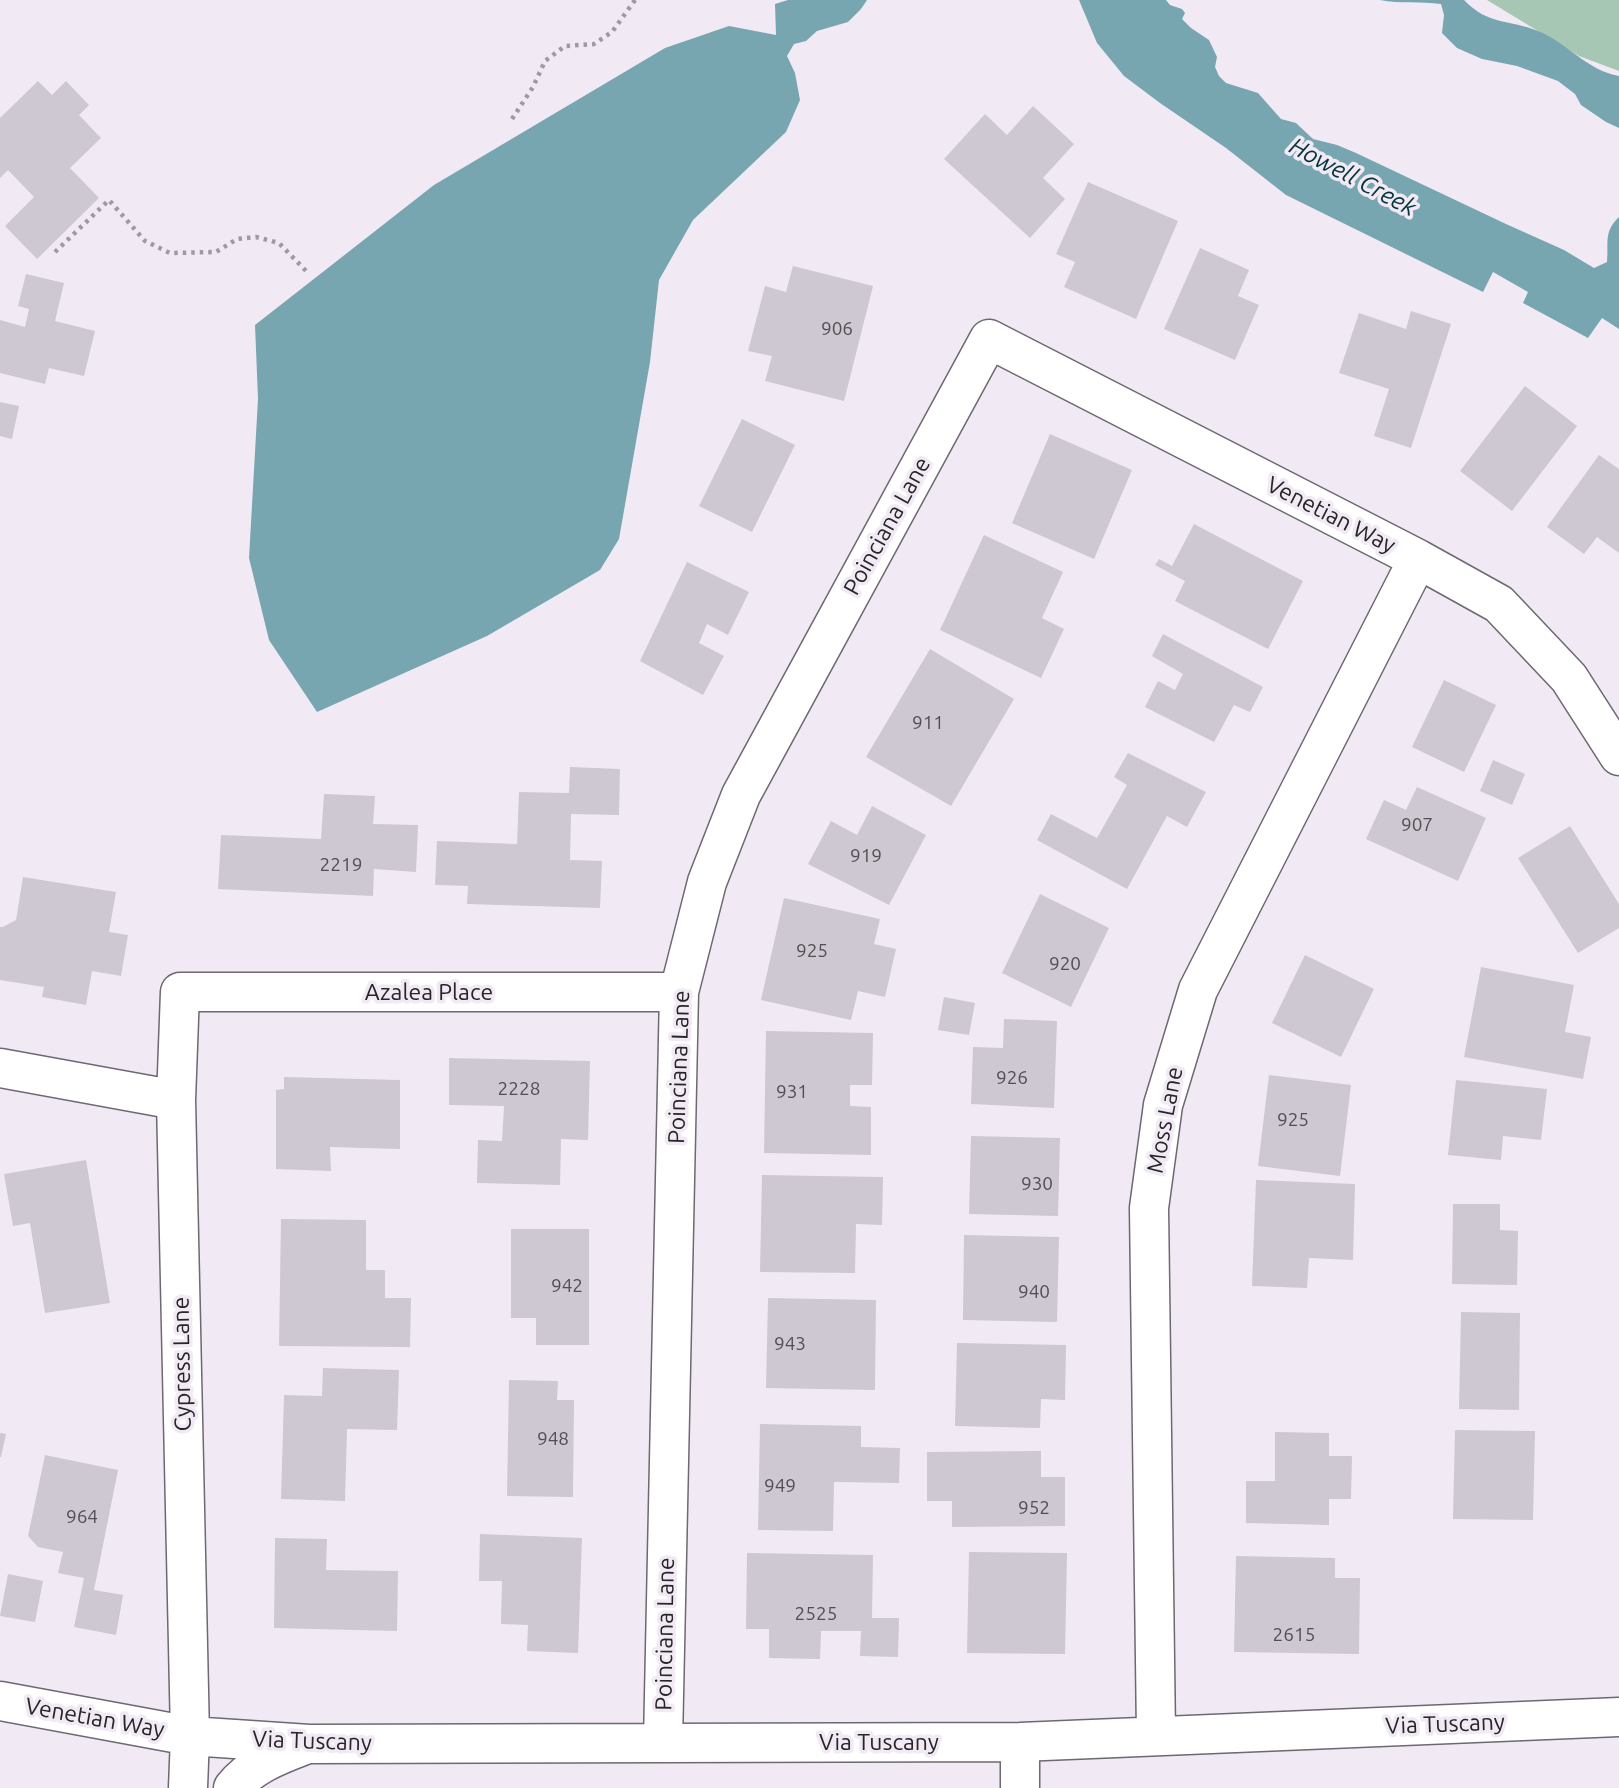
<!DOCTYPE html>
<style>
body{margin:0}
canvas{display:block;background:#f1eaf4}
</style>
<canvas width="1619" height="1788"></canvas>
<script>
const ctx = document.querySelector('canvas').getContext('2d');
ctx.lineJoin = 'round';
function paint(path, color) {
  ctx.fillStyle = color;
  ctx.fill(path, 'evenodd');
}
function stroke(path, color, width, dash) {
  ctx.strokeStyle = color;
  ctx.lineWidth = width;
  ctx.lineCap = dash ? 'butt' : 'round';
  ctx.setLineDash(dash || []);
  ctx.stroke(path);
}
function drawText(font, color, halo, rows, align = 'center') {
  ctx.font = font + ' Ubuntu,sans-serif';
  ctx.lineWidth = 7;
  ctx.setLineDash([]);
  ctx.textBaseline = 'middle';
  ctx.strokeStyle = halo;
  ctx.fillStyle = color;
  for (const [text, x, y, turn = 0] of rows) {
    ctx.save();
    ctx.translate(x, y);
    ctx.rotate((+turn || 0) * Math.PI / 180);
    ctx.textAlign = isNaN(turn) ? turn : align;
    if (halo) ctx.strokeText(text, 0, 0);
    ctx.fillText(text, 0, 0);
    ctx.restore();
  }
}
const green = new Path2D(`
 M 1487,0 L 1619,0 L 1619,71 L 1579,56 Z`);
const water = new Path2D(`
 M 788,0 L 867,0 L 861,9 L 848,22 L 817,31 L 806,41 L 794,44 L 787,56 L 795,73 L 800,100 L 786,132 L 693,220 L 659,280 L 650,362 L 619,539 L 600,570 L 487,636 L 317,712 L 269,640 L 249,558 L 258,399 L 255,325 L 434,185 L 665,48 L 729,26 L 776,35 L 775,4 Z
 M 1079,0 L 1166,0 L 1170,5 L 1182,9 L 1185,13 L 1182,19 L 1191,28 L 1209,40 L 1217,57 L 1215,67 L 1219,76 L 1226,83 L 1258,93 L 1281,119 L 1296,123 L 1313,139 L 1337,145 L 1356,153 L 1506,224 L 1564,250 L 1594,268 L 1607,262 C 1609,243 1603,232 1619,217 L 1619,329 L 1602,318 L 1588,338 L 1523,303 L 1528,292 L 1493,272 L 1483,292 L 1286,195 L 1226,148 L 1160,103 L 1124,76 L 1097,43 Z
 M 1380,0 L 1464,0 C 1489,26 1509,19 1538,31 C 1566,42 1588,71 1619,76 L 1619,128 L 1606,122 L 1581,105 L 1575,94 L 1558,81 L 1517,66 L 1482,59 L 1457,48 L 1442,33 L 1444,15 L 1441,4 C 1421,1 1400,4 1380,0 Z`);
const building = new Path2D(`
 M 38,81 L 52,95 L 66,81 L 89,105 L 79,115 L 101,138 L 70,168 L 99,198 L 37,259 L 5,226 L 34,197 L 8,170 L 0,178 L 0,118 Z
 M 1033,106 L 1074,144 L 1043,178 L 1065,199 L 1030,238 L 944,159 L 985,114 L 1007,135 Z
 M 1088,182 L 1178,221 L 1136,319 L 1064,287 L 1075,262 L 1056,254 Z
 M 1200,248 L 1249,270 L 1238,296 L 1259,305 L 1235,360 L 1164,329 Z
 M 793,266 L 873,286 L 844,401 L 765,381 L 772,356 L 748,351 L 765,286 L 786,292 Z
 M 26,274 L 64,283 L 55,321 L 95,331 L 84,376 L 49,368 L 45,384 L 0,373 L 0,320 L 25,327 L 29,309 L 18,306 Z
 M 1411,311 L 1451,324 L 1411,448 L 1374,436 L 1389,389 L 1339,373 L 1359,313 L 1406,329 Z
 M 1525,386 L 1577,426 L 1512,511 L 1460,471 Z
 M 0,402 L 19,406 L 12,439 L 0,436 Z
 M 742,419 L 795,445 L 752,532 L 699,506 Z
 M 1050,434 L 1132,470 L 1094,559 L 1012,523 Z
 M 1599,455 L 1619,469 L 1619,553 L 1597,537 L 1584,554 L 1547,527 Z
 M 1194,524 L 1303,581 L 1268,649 L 1175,601 L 1185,581 L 1155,565 L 1159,559 L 1172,566 Z
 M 984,535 L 1063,572 L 1042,618 L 1064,629 L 1041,678 L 940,630 Z
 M 687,562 L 749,592 L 728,635 L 707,624 L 699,643 L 724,656 L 703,695 L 640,661 Z
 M 1163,634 L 1263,687 L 1250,712 L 1234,705 L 1214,742 L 1145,707 L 1158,681 L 1175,690 L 1183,674 L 1152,656 Z
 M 930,649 L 1014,699 L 951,806 L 866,757 Z
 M 1444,680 L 1496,705 L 1464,772 L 1412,747 Z
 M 1128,753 L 1206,792 L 1187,827 L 1167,816 L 1127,889 L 1037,840 L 1051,814 L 1097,838 L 1127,785 L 1114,777 Z
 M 1493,760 L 1525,774 L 1512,805 L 1480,791 Z
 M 570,767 L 620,769 L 619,815 L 571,814 L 570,860 L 602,861 L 600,908 L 467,904 L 468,886 L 435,885 L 437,841 L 517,844 L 519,792 L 569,793 Z
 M 1417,787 L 1486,818 L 1458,881 L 1366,839 L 1384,800 L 1406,810 Z
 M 324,794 L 375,796 L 373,824 L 418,825 L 416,872 L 374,869 L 373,896 L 218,889 L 221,835 L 321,839 Z
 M 872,806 L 926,835 L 889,905 L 808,864 L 831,821 L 857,835 Z
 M 1570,826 L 1619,904 L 1619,928 L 1578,953 L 1518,858 Z
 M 23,877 L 116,892 L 109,932 L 128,935 L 121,976 L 92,971 L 86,1005 L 42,997 L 44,987 L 0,980 L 0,927 L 3,927 L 16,920 Z
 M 1040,894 L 1109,928 L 1071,1007 L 1002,973 Z
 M 784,898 L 880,919 L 874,944 L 896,949 L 885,997 L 858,991 L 851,1020 L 761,1000 Z
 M 1305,955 L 1374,989 L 1341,1057 L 1272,1023 Z
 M 1481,967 L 1574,985 L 1565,1032 L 1591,1037 L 1583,1079 L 1464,1057 Z
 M 944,997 L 975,1003 L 969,1035 L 938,1030 Z
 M 1004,1019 L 1057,1021 L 1054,1108 L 971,1104 L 973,1047 L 1003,1048 Z
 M 766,1031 L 873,1033 L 872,1085 L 850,1085 L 850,1106 L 871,1107 L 871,1155 L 764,1153 Z
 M 449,1058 L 590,1061 L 588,1140 L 561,1139 L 560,1185 L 477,1183 L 478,1140 L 502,1141 L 504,1106 L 449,1105 Z
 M 1269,1075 L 1351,1085 L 1340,1176 L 1258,1166 Z
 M 284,1077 L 400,1080 L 400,1149 L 330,1147 L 331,1171 L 276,1169 L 276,1090 L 284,1089 Z
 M 1456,1080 L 1547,1089 L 1541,1140 L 1503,1136 L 1501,1160 L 1448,1155 Z
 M 971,1136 L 1060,1138 L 1058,1216 L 969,1214 Z
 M 86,1160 L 110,1303 L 45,1313 L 30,1223 L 13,1226 L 4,1174 Z
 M 762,1175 L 883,1177 L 882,1225 L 856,1224 L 855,1273 L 760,1272 Z
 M 1256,1180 L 1355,1184 L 1353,1260 L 1309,1258 L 1307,1288 L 1252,1286 Z
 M 1453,1204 L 1500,1204 L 1500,1230 L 1518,1231 L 1517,1285 L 1452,1284 Z
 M 281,1219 L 366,1220 L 366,1270 L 385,1270 L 385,1298 L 411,1298 L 410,1347 L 279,1346 Z
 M 511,1229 L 589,1229 L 589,1345 L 536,1345 L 536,1318 L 511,1318 Z
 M 964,1235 L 1059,1237 L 1057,1322 L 963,1320 Z
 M 768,1298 L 876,1300 L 875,1390 L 766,1388 Z
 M 1461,1312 L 1520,1313 L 1519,1410 L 1459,1409 Z
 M 957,1343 L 1066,1345 L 1065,1400 L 1041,1399 L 1040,1428 L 955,1426 Z
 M 323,1368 L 399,1370 L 397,1430 L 347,1429 L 345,1501 L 281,1499 L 284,1395 L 322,1396 Z
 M 509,1380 L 558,1381 L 557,1400 L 574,1400 L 573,1497 L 507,1496 Z
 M 760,1424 L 861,1426 L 861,1447 L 900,1448 L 899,1483 L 834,1482 L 833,1531 L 758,1530 Z
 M 1455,1430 L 1535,1431 L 1533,1520 L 1453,1519 Z
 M 1275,1432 L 1329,1433 L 1329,1456 L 1352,1456 L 1351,1499 L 1329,1499 L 1329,1525 L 1246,1523 L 1246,1481 L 1275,1481 Z
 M 0,1433 L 6,1434 L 1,1457 L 0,1457 Z
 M 1041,1451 L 1041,1477 L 1065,1477 L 1065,1526 L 952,1527 L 952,1501 L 927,1501 L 927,1452 Z
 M 45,1455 L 118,1470 L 94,1590 L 123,1595 L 116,1635 L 74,1627 L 84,1578 L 58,1573 L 63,1552 L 38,1547 L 28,1536 Z
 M 480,1534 L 582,1538 L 578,1653 L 527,1651 L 528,1625 L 501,1624 L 502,1581 L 479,1581 Z
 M 275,1538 L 327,1539 L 326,1570 L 398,1571 L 397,1631 L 274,1628 Z
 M 969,1552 L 1067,1553 L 1065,1654 L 967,1653 Z
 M 747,1553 L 873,1555 L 872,1618 L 899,1618 L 898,1657 L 860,1656 L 861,1631 L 821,1631 L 820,1659 L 769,1658 L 769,1629 L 746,1629 Z
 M 1236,1556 L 1335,1558 L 1335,1578 L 1360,1578 L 1359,1654 L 1234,1652 Z
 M 8,1574 L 43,1581 L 35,1622 L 0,1616 Z`);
const path = new Path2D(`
 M 512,119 L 533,87 L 545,61 L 565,46 L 594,44 L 612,32 L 635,0
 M 55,252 L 109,200 L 145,241 L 170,253 L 216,252 L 237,239 L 256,237 L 279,243 L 309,274`);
const minor = new Path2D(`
 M 0,1068 L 176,1100
 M 0,1701 L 190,1736 L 309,1744 L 1020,1742 L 1619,1717
 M 1156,1735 L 1149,1208 L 1163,1105 L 1198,990 L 1418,559
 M 663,1742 L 679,992 L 707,882 L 741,795 L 989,339 L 1418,559 L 1499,604 L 1569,678 L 1619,756
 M 1020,1742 L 1020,1788
 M 188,1788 L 190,1736 L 176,1100 L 180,992 L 679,992
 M 233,1788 C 251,1765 279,1755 305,1745`);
const numberNames = [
 ["906",837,329],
 ["911",928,723],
 ["907",1417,825],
 ["919",866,856],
 ["2219",341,865],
 ["925",812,951],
 ["920",1065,964],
 ["926",1012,1078],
 ["2228",519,1089],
 ["931",792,1092],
 ["925",1293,1120],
 ["930",1037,1184],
 ["942",567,1286],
 ["940",1034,1292],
 ["943",790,1344],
 ["948",553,1439],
 ["949",780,1486],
 ["952",1034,1508],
 ["964",82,1517],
 ["2525",816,1614],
 ["2615",1294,1635]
];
const streetNames = [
 ["Venetian Way",1331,515,27],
 ["Poinciana Lane",887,526,-61],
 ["Azalea Place",429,992],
 ["Poinciana Lane",679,1067,-88],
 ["Moss Lane",1165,1120,-79],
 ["Cypress Lane",182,1364,-91],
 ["Poinciana Lane",665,1634,-89],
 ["Venetian Way",95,1718,10],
 ["Via Tuscany",1445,1724,-2],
 ["Via Tuscany",312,1741,2],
 ["Via Tuscany",879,1742]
];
const waterNames = [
 ["Howell Creek",1353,177,28]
];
paint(green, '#a6c7b4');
paint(water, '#77a6b1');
paint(building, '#cec8d2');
stroke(minor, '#6d6871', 41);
stroke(path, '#9f99a1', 4.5, [3.5, 5]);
stroke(minor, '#fff', 38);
drawText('19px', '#524e53', null, numberNames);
drawText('23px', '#282529', '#f1eaf4', streetNames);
drawText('italic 24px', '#05343d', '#f1eaf4', waterNames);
</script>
